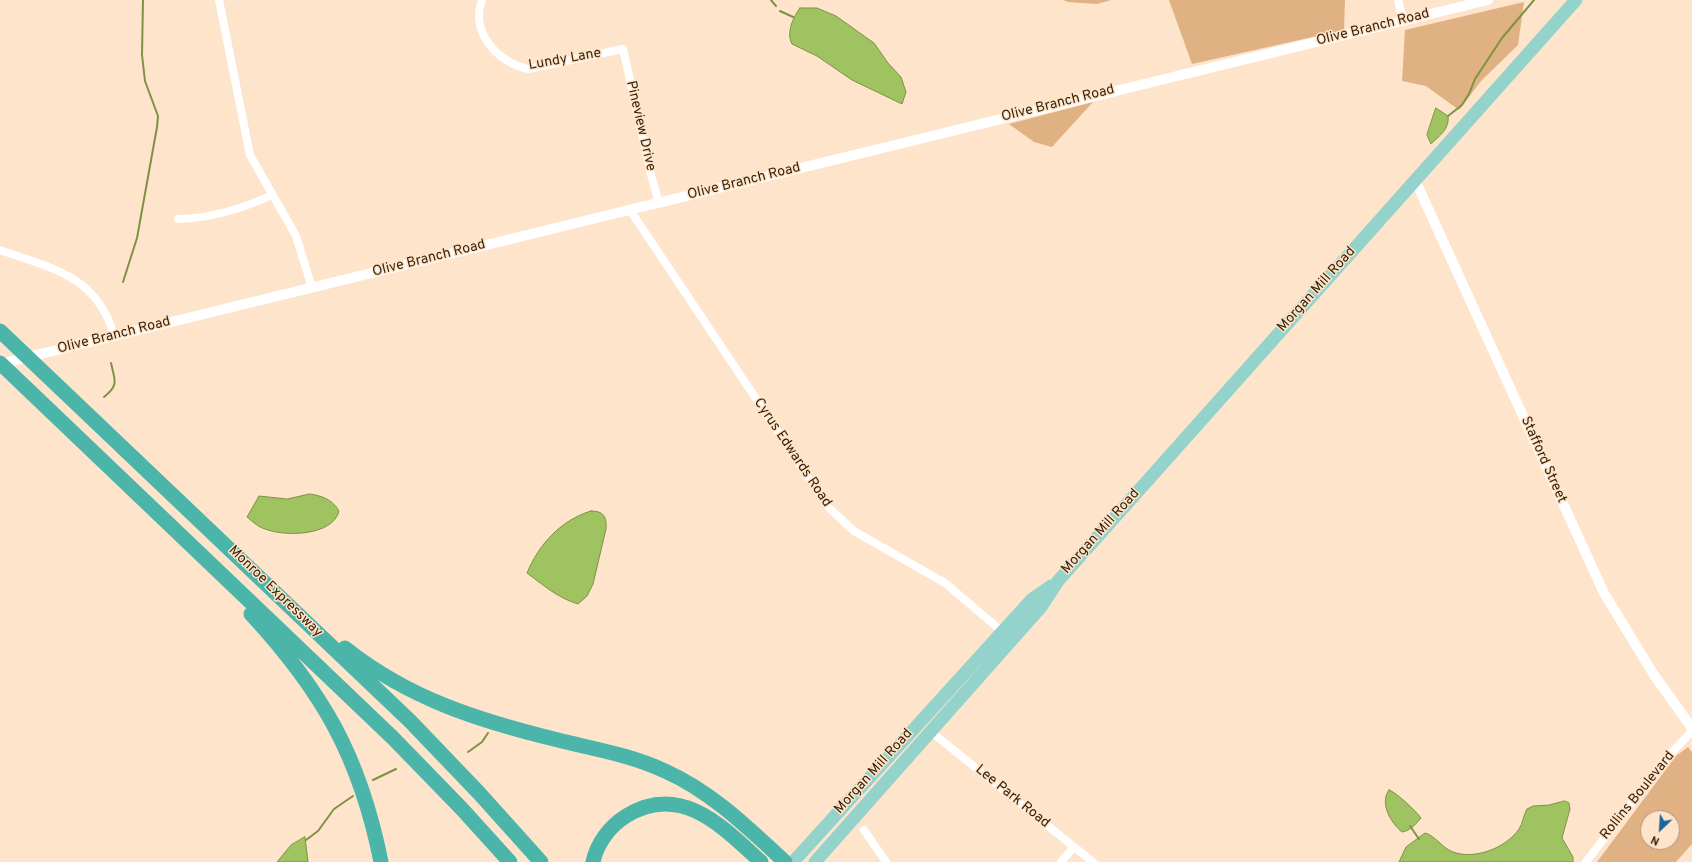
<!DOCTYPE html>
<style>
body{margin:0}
#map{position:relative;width:1692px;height:862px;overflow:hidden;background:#fee4cb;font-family:Overpass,sans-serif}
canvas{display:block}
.north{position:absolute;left:1640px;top:810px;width:40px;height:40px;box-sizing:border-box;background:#fee4cb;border:1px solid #ae957b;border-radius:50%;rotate:205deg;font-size:11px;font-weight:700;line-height:16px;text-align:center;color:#351e02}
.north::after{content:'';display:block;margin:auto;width:14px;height:18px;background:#1d6397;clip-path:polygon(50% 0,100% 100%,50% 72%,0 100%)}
</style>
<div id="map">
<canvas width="1692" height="862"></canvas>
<div class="north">N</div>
</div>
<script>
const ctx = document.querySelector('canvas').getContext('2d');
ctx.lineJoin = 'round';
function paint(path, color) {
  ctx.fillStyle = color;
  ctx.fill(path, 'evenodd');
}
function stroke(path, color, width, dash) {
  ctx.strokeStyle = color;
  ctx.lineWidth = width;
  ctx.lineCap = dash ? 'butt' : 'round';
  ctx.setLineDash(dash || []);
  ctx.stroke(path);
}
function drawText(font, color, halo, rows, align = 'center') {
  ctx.font = font + ' Overpass,sans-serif';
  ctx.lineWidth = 3;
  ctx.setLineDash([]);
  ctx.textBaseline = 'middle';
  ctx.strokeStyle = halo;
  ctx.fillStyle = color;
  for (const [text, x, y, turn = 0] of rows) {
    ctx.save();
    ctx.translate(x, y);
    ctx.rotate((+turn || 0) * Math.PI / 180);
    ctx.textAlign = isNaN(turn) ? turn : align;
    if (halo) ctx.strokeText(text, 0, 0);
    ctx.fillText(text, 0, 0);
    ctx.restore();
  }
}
const green = new Path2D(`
 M 1063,0 L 1111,0 L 1097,4 L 1068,2 Z
 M 1169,0 L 1345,0 L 1344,30 L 1192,64 Z
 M 1524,2 L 1518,45 L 1481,81 L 1459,110 L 1426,86 L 1402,81 L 1405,30 Z
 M 1093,102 L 1052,147 L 1034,142 L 1009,124 Z
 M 1688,747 L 1692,752 L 1692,844 L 1676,862 L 1597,862 L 1676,756 ZM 1648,818 L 1672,818 L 1672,842 L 1648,842 Z`);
const water = new Path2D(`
 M 800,8 L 817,8 L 836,16 L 874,43 L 888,63 L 901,77 L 906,92 L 902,104 L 852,80 L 817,56 L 792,44 C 786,33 793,17 800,8 Z
 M 1436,108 L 1448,116 C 1450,129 1439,136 1431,144 L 1427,135 Z
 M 310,494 C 322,496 332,499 339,511 C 333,536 285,537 265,529 C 258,527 253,522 247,517 L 259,496 L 287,499 Z
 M 591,511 C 604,511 607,517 606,529 L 593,584 L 587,596 L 578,604 C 558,598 543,585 527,573 C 539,544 561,520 591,511 Z
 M 1389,790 C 1396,792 1416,811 1421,818 C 1416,824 1410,831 1402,832 C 1391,823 1379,803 1389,790 Z
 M 1565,801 L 1569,803 L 1570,809 L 1562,838 L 1573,857 L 1573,862 L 1399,862 L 1406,847 L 1425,833 C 1436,836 1442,848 1453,852 C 1475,860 1506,848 1519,829 C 1523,823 1523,816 1527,809 L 1533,806 L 1549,805 Z
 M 305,837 L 308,862 L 277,862 L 291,845 Z`);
const stream = new Path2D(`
 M 771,0 L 776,6
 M 780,11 L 793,17
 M 1448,116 L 1462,105 L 1469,94 L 1475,79 L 1502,38 L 1534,0
 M 123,282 L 137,238 L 157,127 L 158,116 L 145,81 L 142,55 L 143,0
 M 104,397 C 119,385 115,381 111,363
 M 468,752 L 482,742 L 488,733
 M 373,780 L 396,769
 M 1410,826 L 1419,839
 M 306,840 L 318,831 L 334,809 L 353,796`);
const minor = new Path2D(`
 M 219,0 L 250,155 L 296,236 L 312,288
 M 482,0 C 470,33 498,62 528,69 L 623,49 L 651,175 L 659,203
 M 1398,0 L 1403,20
 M 630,210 L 829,508 L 854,531 L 945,583 L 1005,634
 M 178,219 C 211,218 242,209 272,195
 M 0,250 C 51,268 98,276 114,336
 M 930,731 L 1093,862
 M 864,830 L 886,862
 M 1061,862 L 1074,847
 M 1586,862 L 1663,762 L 1692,731`);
const tertiary = new Path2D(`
 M 1415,180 L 1604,593 L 1654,675 L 1692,728
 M 0,364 L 1488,0`);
const primary = new Path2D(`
 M 793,862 L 1032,599 L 1051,586
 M 815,862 L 1041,607 L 1058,581 L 1576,0`);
const motorway = new Path2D(`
 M 0,331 L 410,721 L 479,793 L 541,862
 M 0,363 L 393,738 L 462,809 L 510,862
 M 251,614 C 323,692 360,757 381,862
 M 345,648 C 409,699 480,721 558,740 C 594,749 631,755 665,771 C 712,792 748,828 785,862
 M 593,862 C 597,843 610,826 626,816 C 681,782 723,827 761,862`);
const streetNames = [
 ["Olive Branch Road",1373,28,-14],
 ["Lundy Lane",565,60,-10],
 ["Olive Branch Road",1058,104,-14],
 ["Pineview Drive",640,126,77],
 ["Olive Branch Road",744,182,-14],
 ["Olive Branch Road",429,259,-14],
 ["Morgan Mill Road",1317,290,-48],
 ["Olive Branch Road",114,336,-14],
 ["Cyrus Edwards Road",792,453,56],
 ["Stafford Street",1543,460,66],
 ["Morgan Mill Road",1101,532,-48],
 ["Monroe Expressway",275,592,44],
 ["Morgan Mill Road",874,772,-48],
 ["Rollins Boulevard",1638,796,-51],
 ["Lee Park Road",1012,797,39]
];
paint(green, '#dfb183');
paint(water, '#9fc360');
stroke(water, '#7f9244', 1);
stroke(stream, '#7f9244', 2);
stroke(minor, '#fff', 8);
stroke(tertiary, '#fff', 10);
stroke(primary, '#94d3cc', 13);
stroke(motorway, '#4cb5aa', 15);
drawText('14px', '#351e02', '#fee4cb', streetNames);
</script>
